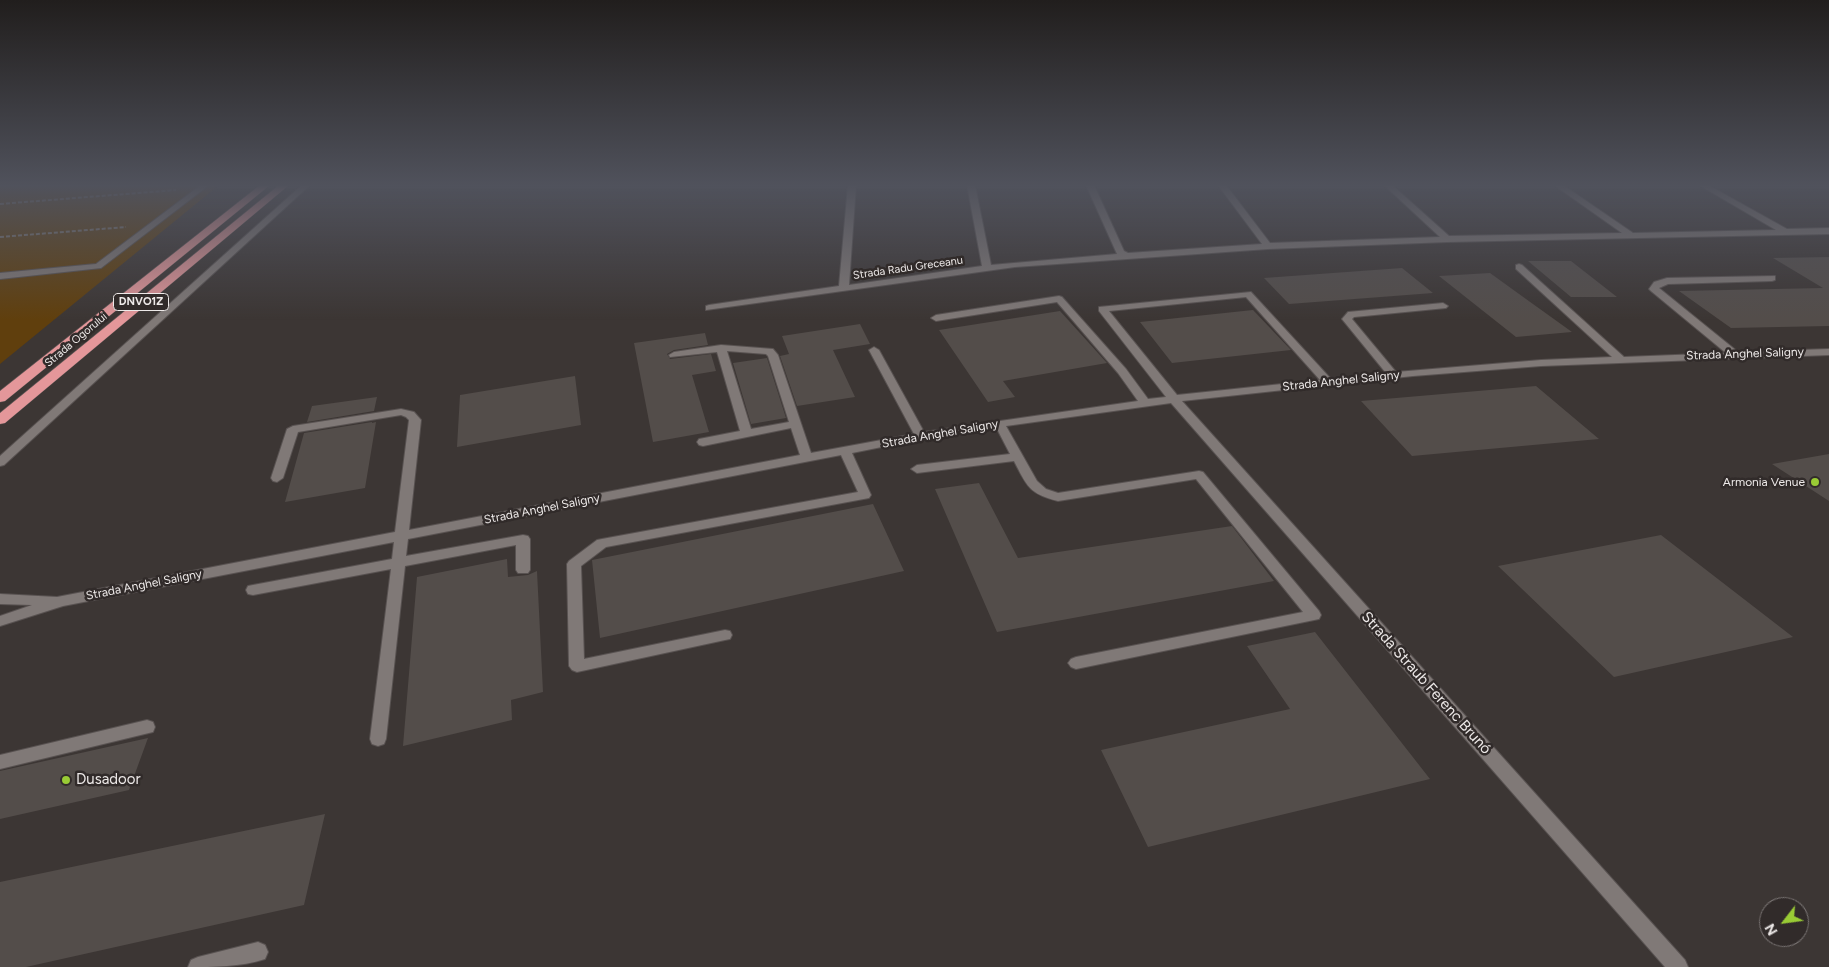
<!DOCTYPE html>
<meta charset="utf-8">
<style>
body{margin:0}
#map{position:relative;width:1829px;height:967px;overflow:hidden;background:#3c3634;font-family:Figtree,sans-serif}
canvas{display:block}
.north{position:absolute;left:1759px;top:897px;width:50px;height:50px;box-sizing:border-box;background:#312b2a;border:1px solid #7c7776;border-radius:50%;rotate:240deg;font-size:14px;font-weight:700;line-height:20px;text-align:center;color:#ede9e8}
.north::after{content:'';display:block;margin:auto;width:18px;height:22px;background:#99cb35;clip-path:polygon(50% 0,100% 100%,50% 72%,0 100%)}
</style>
<div id="map">
<canvas width="1829" height="967"></canvas>
<div class="north">N</div>
</div>
<script>
const ctx = document.querySelector('canvas').getContext('2d');
ctx.lineJoin = 'round';
function paint(path, color) {
  ctx.fillStyle = color;
  ctx.fill(path, 'evenodd');
}
function stroke(path, color, width, dash) {
  ctx.strokeStyle = color;
  ctx.lineWidth = width;
  ctx.lineCap = dash ? 'butt' : 'round';
  ctx.setLineDash(dash || []);
  ctx.stroke(path);
}
function drawText(font, color, halo, rows, align = 'center') {
  ctx.font = font + ' Figtree,sans-serif';
  ctx.lineWidth = 5;
  ctx.setLineDash([]);
  ctx.textBaseline = 'middle';
  ctx.strokeStyle = halo;
  ctx.fillStyle = color;
  for (const [text, x, y, turn = 0] of rows) {
    ctx.save();
    ctx.translate(x, y);
    ctx.rotate((+turn || 0) * Math.PI / 180);
    ctx.textAlign = isNaN(turn) ? turn : align;
    if (halo) ctx.strokeText(text, 0, 0);
    ctx.fillText(text, 0, 0);
    ctx.restore();
  }
}
const green = new Path2D(`
 M 0,185 L 219,185 L 0,364 Z`);
const building = new Path2D(`
 M 1829,257 L 1829,326 L 1731,328 L 1679,291 L 1823,288 L 1773,258 Z
 M 1528,261 L 1571,261 L 1617,297 L 1571,297 Z
 M 1402,268 L 1433,293 L 1289,304 L 1264,278 Z
 M 1490,273 L 1526,299 L 1572,332 L 1516,337 L 1439,276 Z
 M 1253,310 L 1291,350 L 1172,363 L 1140,322 Z
 M 1060,311 L 1107,363 L 1003,381 L 1015,397 L 988,402 L 939,330 Z
 M 860,324 L 870,344 L 833,350 L 855,397 L 797,406 L 780,356 L 789,354 L 782,336 Z
 M 705,333 L 708,345 L 674,350 L 667,354 L 670,359 L 711,354 L 716,371 L 692,375 L 709,432 L 653,442 L 634,343 Z
 M 767,358 L 786,418 L 751,424 L 733,363 Z
 M 575,376 L 581,425 L 457,447 L 460,395 Z
 M 1536,386 L 1599,439 L 1412,456 L 1361,401 Z
 M 377,397 L 374,411 L 307,422 L 312,406 Z
 M 372,422 L 372,423 L 376,422 L 365,488 L 285,502 L 304,433 Z
 M 1829,454 L 1829,501 L 1772,464 Z
 M 979,483 L 1018,558 L 1232,526 L 1274,581 L 997,632 L 935,489 Z
 M 873,504 L 904,571 L 600,638 L 592,560 Z
 M 1661,535 L 1793,637 L 1614,677 L 1498,566 Z
 M 507,559 L 508,577 L 528,575 L 537,571 L 543,692 L 511,700 L 512,720 L 403,746 L 417,577 Z
 M 1315,632 L 1430,779 L 1148,847 L 1101,750 L 1290,709 L 1247,646 Z
 M 148,738 L 129,790 L 0,819 L 0,771 Z
 M 325,814 L 304,905 L 26,967 L 0,967 L 0,882 Z`);
const path = new Path2D(`
 M 0,204 L 176,190
 M 0,237 L 126,227`);
const minor = new Path2D(`
 M 201,185 L 209,185 L 101,268 L 0,279 L 0,273 L 96,264 Z
 M 302,185 L 310,185 L 4,465 L 0,466 L 0,456 Z
 M 848,185 L 856,185 L 849,285 L 982,266 L 967,185 L 975,185 L 991,265 L 1117,254 L 1086,185 L 1094,185 L 1124,251 L 1128,253 L 1262,244 L 1218,185 L 1226,185 L 1270,243 L 1440,237 L 1384,185 L 1392,185 L 1449,236 L 1622,233 L 1554,185 L 1563,185 L 1633,233 L 1776,230 L 1699,185 L 1708,185 L 1787,229 L 1829,228 L 1829,234 L 1447,242 L 1268,249 L 1015,267 L 706,310 L 706,306 L 709,305 L 839,286 Z
 M 1519,264 L 1522,265 L 1624,357 L 1726,353 L 1651,291 L 1649,289 L 1654,282 L 1667,278 L 1775,276 L 1775,280 L 1772,281 L 1668,284 L 1659,288 L 1738,352 L 1829,349 L 1829,355 L 1541,366 L 1413,376 L 1182,401 L 1685,960 L 1688,967 L 1665,967 L 1171,403 L 1006,426 L 1037,481 L 1046,489 L 1058,493 L 1199,471 L 1203,472 L 1319,611 L 1321,615 L 1319,619 L 1076,669 L 1071,667 L 1068,663 L 1071,659 L 1076,657 L 1303,612 L 1196,479 L 1058,501 C 1029,494 1027,486 1014,461 L 917,473 L 911,469 L 917,465 L 1010,454 L 996,427 L 946,434 L 852,453 L 871,495 L 869,498 L 606,547 L 581,566 L 584,659 L 725,630 L 730,631 L 732,635 L 730,639 L 725,640 L 577,672 L 572,670 L 569,666 L 567,564 L 569,561 L 597,540 L 602,539 L 858,492 L 841,455 L 408,539 L 406,556 L 523,535 L 528,536 L 530,539 L 530,570 L 528,573 L 518,573 L 516,570 L 516,545 L 405,566 L 386,739 L 384,744 L 378,746 L 372,744 L 370,739 L 391,569 L 253,595 L 248,594 L 246,590 L 248,586 L 253,585 L 392,559 L 394,542 L 63,606 L 0,626 L 0,616 L 32,605 L 0,604 L 0,594 L 57,597 L 395,532 L 409,420 L 406,417 L 401,415 L 298,432 L 283,478 L 277,482 L 273,481 L 271,478 L 287,429 L 293,426 L 401,409 L 414,412 L 421,420 L 409,530 L 800,455 L 791,428 L 703,446 L 699,445 L 697,442 L 699,439 L 740,431 L 717,352 L 670,357 L 669,355 L 674,352 L 721,345 L 773,349 L 778,355 L 811,453 L 914,434 L 869,350 L 874,347 L 879,350 L 924,432 L 1138,401 L 1118,373 L 1057,302 L 936,321 L 931,318 L 936,315 L 1059,296 L 1062,297 L 1126,369 L 1148,399 L 1166,397 L 1099,311 L 1099,307 L 1251,292 L 1331,379 L 1386,373 L 1342,319 L 1348,312 L 1443,303 L 1448,306 L 1446,308 L 1354,317 L 1352,319 L 1396,372 L 1541,360 L 1612,357 L 1516,269 L 1516,265 ZM 1246,297 L 1320,380 L 1177,395 L 1109,311 ZM 727,351 L 766,354 L 768,356 L 789,422 L 751,429 Z
 M 147,720 L 153,722 L 155,727 L 153,732 L 0,769 L 0,755 Z
 M 258,942 L 265,945 L 268,952 L 265,959 C 240,967 214,967 188,967 L 191,960 L 198,957 Z`);
const highway = new Path2D(`
 M 260,185 L 270,185 L 5,401 L 0,402 L 0,391 Z
 M 279,185 L 289,185 L 5,423 L 0,424 L 0,413 Z`);
const markers = [
 [1815,482,5,"#99cb35"],
 [66,780,5,"#99cb35"]
];
const farStreetnames = [
 ["Strada Radu Greceanu",908,268,-8],
 ["Strada Ogorului",76,340,-40]
];
const shields = [
 [141,302,55]
];
const shieldNames = [
 ["DNVO1Z",141,302]
];
const streetNames = [
 ["Strada Anghel Saligny",1745,354,-2],
 ["Strada Anghel Saligny",1341,381,-6],
 ["Strada Anghel Saligny",940,434,-10],
 ["Strada Anghel Saligny",542,509,-11],
 ["Strada Anghel Saligny",144,585,-11]
];
const poiNames = [
 ["Armonia Venue",1805,482]
];
const nearStreetnames = [
 ["Strada Straub Ferenc Brunó",1426,683,48]
];
const nearPoinames = [
 ["Dusadoor",76,780]
];
paint(green, '#603f0d');
paint(building, '#534d4a');
stroke(minor, '#585251', 2);
stroke(highway, '#585251', 1);
stroke(path, '#807b79', 2, [4, 2]);
paint(minor, '#807977');
paint(highway, '#e4979a');
const sky = ctx.createLinearGradient(0, 0, 0, 320);
sky.addColorStop(0, '#211e1d');
sky.addColorStop(0.58, '#50525c');
sky.addColorStop(1, '#50525c00');
ctx.fillStyle = sky;
ctx.fillRect(0, 0, 1829, 320);
for (const [x, y, r, color] of markers) {
  const dot = new Path2D();
  dot.arc(x, y, r, 0, 2 * Math.PI);
  ctx.fillStyle = color;
  ctx.fill(dot);
  stroke(dot, '#312b2a', 2);
}
drawText('11px', '#ede9e8', '#312b2a', farStreetnames);
for (const [x, y, w] of shields) {
  const box = new Path2D();
  box.roundRect(x - w / 2, y - 8.5, w, 17, 4);
  ctx.fillStyle = '#312b2a';
  ctx.fill(box);
  stroke(box, '#ede9e8', 1);
}
drawText('bold 11px', '#ede9e8', null, shieldNames);
drawText('12px', '#ede9e8', '#312b2a', streetNames);
drawText('12px', '#ede9e8', '#312b2a', poiNames, 'right');
drawText('15px', '#ede9e8', '#312b2a', nearStreetnames);
drawText('15px', '#ede9e8', '#312b2a', nearPoinames, 'left');
</script>
